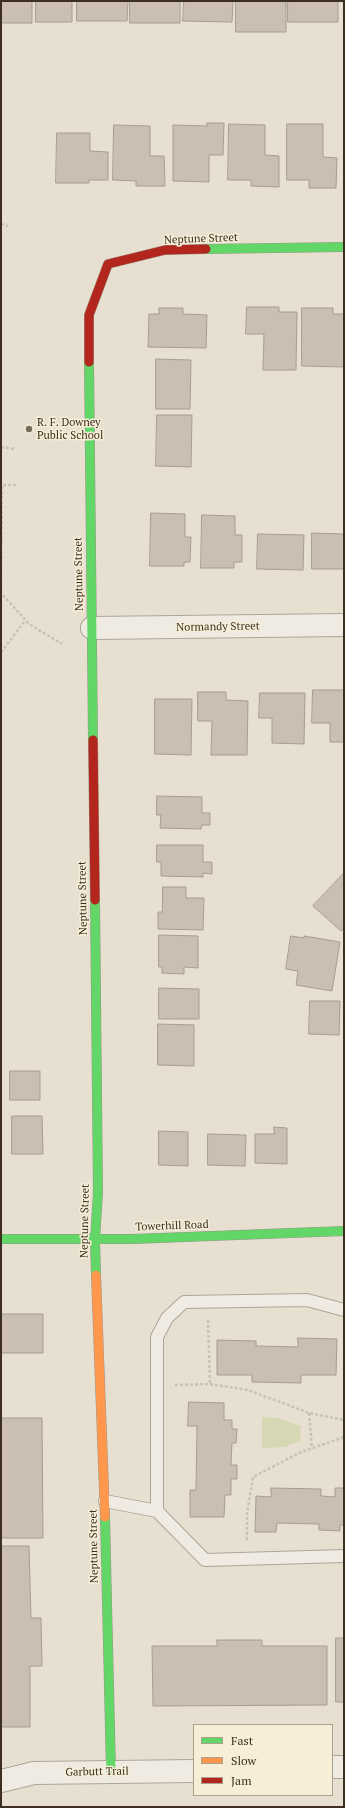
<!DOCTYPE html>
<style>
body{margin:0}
#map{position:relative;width:345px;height:1808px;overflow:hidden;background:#e7e0d1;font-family:"PT Serif",serif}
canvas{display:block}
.frame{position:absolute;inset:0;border:2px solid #3d2e20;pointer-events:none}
.legend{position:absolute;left:193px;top:1724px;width:140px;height:72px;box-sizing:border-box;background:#f7eed8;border:1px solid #ada18e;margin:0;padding:5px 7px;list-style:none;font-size:12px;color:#3d2e20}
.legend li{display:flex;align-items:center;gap:8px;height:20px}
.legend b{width:20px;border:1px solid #ada18e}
</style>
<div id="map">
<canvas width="345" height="1808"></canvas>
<div class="frame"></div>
<ul class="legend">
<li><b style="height:5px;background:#63d668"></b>Fast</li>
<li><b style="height:5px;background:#ff974d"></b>Slow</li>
<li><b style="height:5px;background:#b3261e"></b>Jam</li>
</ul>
</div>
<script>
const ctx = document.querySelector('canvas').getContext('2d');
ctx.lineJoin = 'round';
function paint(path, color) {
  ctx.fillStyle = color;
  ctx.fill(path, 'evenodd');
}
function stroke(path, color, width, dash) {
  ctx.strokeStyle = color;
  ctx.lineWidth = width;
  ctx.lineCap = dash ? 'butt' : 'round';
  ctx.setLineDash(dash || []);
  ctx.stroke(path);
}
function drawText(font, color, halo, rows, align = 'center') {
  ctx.font = font + ' "PT Serif",serif';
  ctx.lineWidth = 3;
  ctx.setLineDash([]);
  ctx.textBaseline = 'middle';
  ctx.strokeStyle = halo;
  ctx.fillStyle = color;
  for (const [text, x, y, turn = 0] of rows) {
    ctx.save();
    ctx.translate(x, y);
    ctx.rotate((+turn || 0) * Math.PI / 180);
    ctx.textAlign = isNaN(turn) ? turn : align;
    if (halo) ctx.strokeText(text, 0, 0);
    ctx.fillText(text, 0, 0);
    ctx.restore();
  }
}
const green = new Path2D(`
 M 262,1417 L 277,1418 L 301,1426 L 300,1441 L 285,1447 L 262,1448 Z`);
const building = new Path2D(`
 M 1,1 L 32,1 L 32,23 L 1,23 Z
 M 36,1 L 72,1 L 72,22 L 36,22 Z
 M 77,1 L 128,1 L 127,21 L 77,21 Z
 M 130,1 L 180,1 L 180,23 L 130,23 Z
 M 184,1 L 233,1 L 232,22 L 183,21 Z
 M 236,1 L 286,1 L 286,32 L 236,32 Z
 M 288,1 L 338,1 L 338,22 L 288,22 Z
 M 207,123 L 224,123 L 223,155 L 209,155 L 209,182 L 173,181 L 173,125 L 207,126 Z
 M 229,124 L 265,125 L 265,155 L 279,156 L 279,187 L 251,186 L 251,180 L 228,180 Z
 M 287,124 L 323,124 L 323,157 L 337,158 L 336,188 L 309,188 L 309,180 L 287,180 Z
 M 114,125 L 150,126 L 150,156 L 164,156 L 165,186 L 136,186 L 136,181 L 113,180 Z
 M 57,133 L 90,133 L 90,151 L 108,152 L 108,180 L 89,180 L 89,183 L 56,183 Z
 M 247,307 L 279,307 L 279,312 L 297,312 L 296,370 L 263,370 L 264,334 L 246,334 Z
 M 159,308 L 183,308 L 183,314 L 207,315 L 206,348 L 148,347 L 149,314 L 159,314 Z
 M 302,308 L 333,308 L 333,314 L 344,314 L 344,367 L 302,366 Z
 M 156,359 L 191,360 L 190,409 L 156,409 Z
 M 157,415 L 192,415 L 191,467 L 156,466 Z
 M 151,513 L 185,514 L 185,537 L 191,537 L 190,562 L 184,562 L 184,566 L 150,566 Z
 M 202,515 L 235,516 L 235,535 L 242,535 L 242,562 L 234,562 L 234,568 L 201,568 Z
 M 312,533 L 344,534 L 344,569 L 312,569 Z
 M 258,534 L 304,535 L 303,570 L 257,569 Z
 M 313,690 L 344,690 L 344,742 L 330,742 L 330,723 L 312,723 Z
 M 198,692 L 226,692 L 226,700 L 248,701 L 247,755 L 211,755 L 212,721 L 198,721 Z
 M 260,693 L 305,693 L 304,744 L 272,743 L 272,718 L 259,718 Z
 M 155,699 L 192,699 L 191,755 L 155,754 Z
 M 157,796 L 202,797 L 202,813 L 210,813 L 210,825 L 202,825 L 201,829 L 160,828 L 161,815 L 157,815 Z
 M 157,845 L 203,845 L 203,862 L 212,862 L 212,874 L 203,873 L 203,877 L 161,876 L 161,862 L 157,862 Z
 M 344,873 L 344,928 L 341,931 L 313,906 Z
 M 163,887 L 186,887 L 186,898 L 204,898 L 203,930 L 158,929 L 158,912 L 162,912 Z
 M 159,935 L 198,936 L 198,968 L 184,967 L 184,974 L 162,973 L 162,967 L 159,967 Z
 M 291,936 L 304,938 L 304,936 L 340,942 L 332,991 L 296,985 L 298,971 L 286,969 Z
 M 159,988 L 199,989 L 199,1019 L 159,1019 Z
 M 310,1001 L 340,1001 L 339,1035 L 309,1034 Z
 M 158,1024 L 194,1025 L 194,1066 L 158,1065 Z
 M 10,1071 L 40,1071 L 40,1100 L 10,1100 Z
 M 12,1116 L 42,1116 L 43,1154 L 12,1154 Z
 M 274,1127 L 287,1128 L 287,1164 L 255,1163 L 255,1134 L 274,1134 Z
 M 159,1131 L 188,1132 L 188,1166 L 159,1165 Z
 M 208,1134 L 246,1135 L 245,1166 L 208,1165 Z
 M 1,1314 L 43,1314 L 43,1353 L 1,1353 Z
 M 298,1338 L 337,1339 L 336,1375 L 301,1375 L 301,1383 L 252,1382 L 252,1375 L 217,1375 L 217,1340 L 256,1341 L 256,1346 L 298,1347 Z
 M 189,1402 L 224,1403 L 224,1420 L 232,1420 L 232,1429 L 237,1429 L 236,1443 L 232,1443 L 231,1465 L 237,1465 L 237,1479 L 231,1479 L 231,1495 L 225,1495 L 224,1517 L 190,1517 L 190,1490 L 196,1490 L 197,1426 L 188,1426 Z
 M 1,1418 L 42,1418 L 43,1538 L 1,1538 Z
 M 271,1488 L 321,1489 L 321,1496 L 335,1497 L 335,1488 L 344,1488 L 344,1525 L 340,1525 L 340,1531 L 319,1530 L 319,1524 L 277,1523 L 276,1532 L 255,1532 L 256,1496 L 271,1497 Z
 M 1,1546 L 29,1546 L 31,1618 L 41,1618 L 42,1666 L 30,1666 L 30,1727 L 1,1727 Z
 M 336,1638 L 344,1638 L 344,1702 L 336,1702 Z
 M 217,1640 L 262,1640 L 262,1646 L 327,1646 L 327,1705 L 153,1706 L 152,1646 L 217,1646 Z`);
const path = new Path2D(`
 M 1,224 L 8,226
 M 1,447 L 15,449
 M 16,485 L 2,485 L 1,593 L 29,624 L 62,644
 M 1,652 L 25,621
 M 208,1320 L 210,1384
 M 175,1385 L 210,1384 L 248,1390 L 309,1413 L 344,1420
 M 309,1413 L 312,1448
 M 247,1540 L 247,1513 L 253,1477 L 299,1453 L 344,1437`);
const lane = new Path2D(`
 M 105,1501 L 157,1511 L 205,1560 L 344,1556
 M 157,1511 L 157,1337 L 167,1318 L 184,1302 L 307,1300 L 344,1310`);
const street = new Path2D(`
 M 92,628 L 344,625
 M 332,1767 L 344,1767
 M 1,1781 L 34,1773 L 194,1771`);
const fast = new Path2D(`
 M 206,249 L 344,247
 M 89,362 L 93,740
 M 95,900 L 98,1192 L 95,1240 L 96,1275
 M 1,1239 L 132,1239 L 344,1231
 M 105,1517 L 111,1772`);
const slow = new Path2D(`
 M 96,1275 L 105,1517`);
const jam = new Path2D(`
 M 89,362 L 89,315 L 108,264 L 165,250 L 206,249
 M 93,740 L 95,900`);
const markers = [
 [29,429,4,"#786c5e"]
];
const streetNames = [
 ["Neptune Street",201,239,-2],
 ["Neptune Street",79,574,-91],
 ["Normandy Street",218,627,-1],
 ["Neptune Street",83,898,-91],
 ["Neptune Street",85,1221,-89],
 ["Towerhill Road",172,1226,-2],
 ["Neptune Street",94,1546,-91],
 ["Garbutt Trail",97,1772,-1]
];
const poiNames = [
 ["R. F. Downey",37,423],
 ["Public School",37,436]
];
paint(green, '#d6d7b3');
paint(building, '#cbbfb2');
stroke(building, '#a89c90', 1);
stroke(lane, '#ada599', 14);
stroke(street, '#ada599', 24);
stroke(fast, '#9c958a', 10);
stroke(slow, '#9c958a', 10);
stroke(jam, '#9c958a', 10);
stroke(path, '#c8c2b9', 2.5, [3, 2]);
stroke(lane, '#efebe3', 12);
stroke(street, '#efebe3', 22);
stroke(fast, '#63d668', 9);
stroke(slow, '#ff974d', 9);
stroke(jam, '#b3261e', 9);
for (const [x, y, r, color] of markers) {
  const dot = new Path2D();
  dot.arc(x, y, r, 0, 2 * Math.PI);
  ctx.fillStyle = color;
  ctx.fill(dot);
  stroke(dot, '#f7eed8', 1.5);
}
drawText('11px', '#3d2e20', '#f7eed8', streetNames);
drawText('11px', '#3d2e20', '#f7eed8', poiNames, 'left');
</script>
